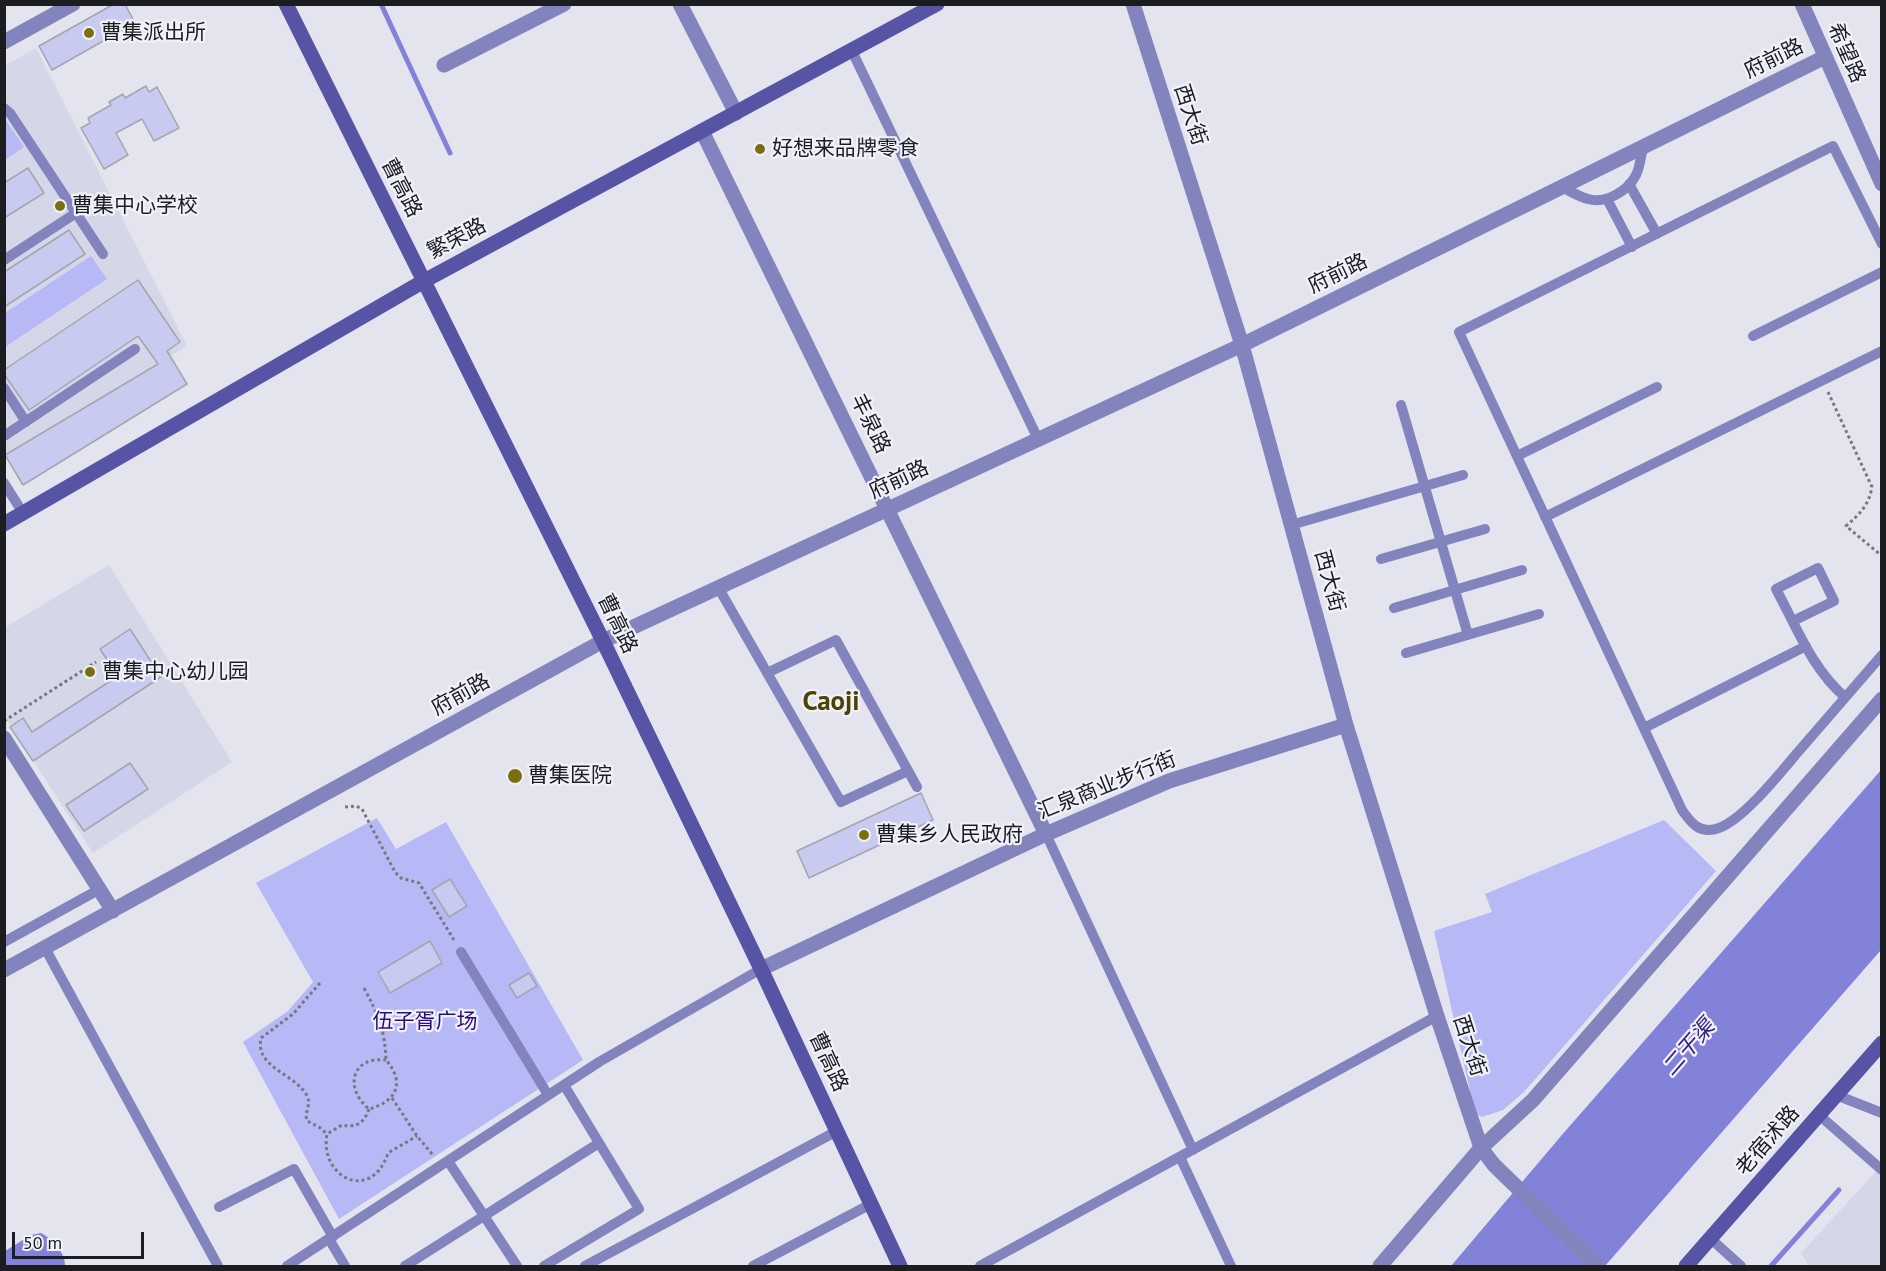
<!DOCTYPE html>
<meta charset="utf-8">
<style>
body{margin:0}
#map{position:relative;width:1886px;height:1271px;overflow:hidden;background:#e3e4ee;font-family:"PT Sans",sans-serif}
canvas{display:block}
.frame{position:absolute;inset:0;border:6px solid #1c1d20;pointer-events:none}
.scale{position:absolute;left:12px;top:1232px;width:132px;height:27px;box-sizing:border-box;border:3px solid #1c1d20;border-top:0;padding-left:8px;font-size:18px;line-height:21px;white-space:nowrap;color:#1c1d20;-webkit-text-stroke:4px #f1f1fb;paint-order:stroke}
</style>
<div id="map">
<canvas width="1886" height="1271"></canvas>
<div class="frame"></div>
<div class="scale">50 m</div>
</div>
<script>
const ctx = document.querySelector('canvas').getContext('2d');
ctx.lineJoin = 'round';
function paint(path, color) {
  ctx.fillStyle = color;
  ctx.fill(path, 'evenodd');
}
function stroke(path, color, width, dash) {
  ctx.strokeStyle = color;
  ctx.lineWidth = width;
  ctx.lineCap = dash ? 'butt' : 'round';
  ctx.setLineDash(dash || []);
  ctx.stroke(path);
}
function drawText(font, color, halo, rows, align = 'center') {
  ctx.font = font + ' "PT Sans","Noto Sans SC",sans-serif';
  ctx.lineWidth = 4.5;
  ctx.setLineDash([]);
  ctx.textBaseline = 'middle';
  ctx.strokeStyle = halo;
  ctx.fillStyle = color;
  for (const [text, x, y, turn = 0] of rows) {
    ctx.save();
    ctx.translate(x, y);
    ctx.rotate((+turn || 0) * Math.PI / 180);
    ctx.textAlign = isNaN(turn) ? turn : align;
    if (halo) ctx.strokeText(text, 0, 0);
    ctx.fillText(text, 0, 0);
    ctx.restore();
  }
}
const built = new Path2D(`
 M 36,48 L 187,346 L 5,454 L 4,66 Z
 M 109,565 L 232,762 L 93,853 L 5,717 L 4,628 Z
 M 1881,1166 L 1881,1266 L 1809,1266 L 1801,1253 Z`);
const green = new Path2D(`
 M 4,118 L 24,147 L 5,160 L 4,160 Z
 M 91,256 L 107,279 L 5,347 L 5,313 Z
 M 377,818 L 396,849 L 446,822 L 583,1060 L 339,1219 L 243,1042 L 288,1011 L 313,982 L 256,883 Z
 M 1664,820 L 1716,871 L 1524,1092 L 1503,1110 L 1482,1117 L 1475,1113 L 1434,931 L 1492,912 L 1485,894 Z`);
const water = new Path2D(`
 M 1881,770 L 1881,950 L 1605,1266 L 1451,1266 L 1561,1136 Z
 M 41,1233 C 53,1239 66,1254 65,1266 L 5,1266 L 5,1251 L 31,1235 Z`);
const stream = new Path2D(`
 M 381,4 L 450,153
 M 1771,1266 L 1839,1190`);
const building = new Path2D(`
 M 114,4 L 125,4 L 135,23 L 52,70 L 39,46 Z
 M 146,86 L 149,92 L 157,87 L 179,128 L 154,141 L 142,119 L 116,133 L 128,155 L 104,169 L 81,128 L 90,123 L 88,118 L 111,105 L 109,102 L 123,94 L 125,98 Z
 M 28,168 L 44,193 L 4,218 L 4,183 Z
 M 69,230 L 85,254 L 4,307 L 4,272 Z
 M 138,280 L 180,342 L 167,351 L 187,384 L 23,485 L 5,455 L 158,364 L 138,336 L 29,410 L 4,374 L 4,370 Z
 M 130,629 L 161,677 L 33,761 L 10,727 L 23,718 L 32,732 L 118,676 L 100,649 Z
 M 130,763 L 148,789 L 84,831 L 66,805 Z
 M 921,793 L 933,820 L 809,878 L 797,851 Z
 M 450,879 L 467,906 L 449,917 L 432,890 Z
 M 430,941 L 442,963 L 390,993 L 378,972 Z
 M 529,973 L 537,986 L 517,998 L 509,985 Z`);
const path = new Path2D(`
 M 1828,392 L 1872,487 C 1869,505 1859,515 1846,526 L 1882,556
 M 4,721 L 96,662
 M 345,807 L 356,806 L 362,809 L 395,872 L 401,878 L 419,883 L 454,940
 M 320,983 L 293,1014 L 261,1038 C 255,1065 289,1073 302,1089 C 306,1092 308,1098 309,1102 L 306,1116 L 307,1121 L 319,1127 L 327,1134
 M 364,988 C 378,1014 385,1030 386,1060 C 406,1083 396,1102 369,1109 C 344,1089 351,1056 386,1060
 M 392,1098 L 417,1136 L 433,1155
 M 369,1109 C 364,1123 357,1128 342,1125 L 327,1134 C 319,1177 371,1204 388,1153 L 417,1136`);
const lane = new Path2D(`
 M 852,51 L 1038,439
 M 4,108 L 10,113 L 103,254
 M 1629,184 L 1657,234
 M 1562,187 C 1570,191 1579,197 1588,199 C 1606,204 1628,191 1636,175 C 1640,167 1641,156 1643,147
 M 1607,199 L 1632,247
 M 1882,244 L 1833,146 L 1459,332 L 1682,810 C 1691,823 1700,835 1719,828 C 1744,819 1780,773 1798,752 C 1826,720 1854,687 1882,655
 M 4,260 L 76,213
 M 1753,336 L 1882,272
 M 4,388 L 26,422
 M 1401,405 L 1468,635
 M 4,436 L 135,349
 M 1517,456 L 1657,387
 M 4,483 L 23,513
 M 1545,517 L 1882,351
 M 1291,525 L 1463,475
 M 1381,559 L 1485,529
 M 718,587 L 841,802 L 908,771
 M 1394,608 L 1522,570
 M 1793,621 L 1834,601 L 1818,568 L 1776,589 C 1796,626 1812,669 1845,697
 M 1406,653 L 1539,614
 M 767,673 L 836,640 L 917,787
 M 1644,728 L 1806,646
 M 1046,834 L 1193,1150
 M 4,942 L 100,889
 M 45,948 L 218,1266
 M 461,952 L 548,1095
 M 1836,1095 L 1882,1113
 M 1819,1115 L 1882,1170
 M 1180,1157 L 1231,1266
 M 448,1161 L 517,1266
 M 219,1207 L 294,1169 L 333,1237
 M 329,1239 L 345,1266
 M 1711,1239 L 1741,1266
 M 287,1266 L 599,1062 L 761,969
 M 405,1266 L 599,1143
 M 544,1266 L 639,1209 L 564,1085
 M 585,1266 L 837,1131
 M 753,1266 L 871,1204
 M 980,1266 L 1437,1016`);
const street = new Path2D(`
 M 680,4 L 736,113
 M 1133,4 L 1242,345 L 1346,725 L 1437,1016 L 1481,1148 L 1494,1165 L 1598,1266
 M 1802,4 L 1882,184
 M 4,42 L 73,4
 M 444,65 L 564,4
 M 702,131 L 1046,834
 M 4,738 L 113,911
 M 761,969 L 1046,834 L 1169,781 L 1346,725
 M 4,970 L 603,641 L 1242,345 L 1825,57
 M 1380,1266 L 1481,1148 L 1533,1100 L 1882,699`);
const secondary = new Path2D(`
 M 286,4 L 603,641 L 761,969 L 900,1266
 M 4,524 L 424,281 L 937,4
 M 1686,1266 L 1882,1043`);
const markers = [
 [89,33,6,"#796f0e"],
 [760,149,6,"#796f0e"],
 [60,206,6,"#796f0e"],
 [90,672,6,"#796f0e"],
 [515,776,8,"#796f0e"],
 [864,835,6,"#796f0e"]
];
const poiNames = [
 ["曹集派出所",101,33],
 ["好想来品牌零食",772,149],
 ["曹集中心学校",72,206],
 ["曹集中心幼儿园",102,672],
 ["曹集医院",528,776],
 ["曹集乡人民政府",876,835]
];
const streetNames = [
 ["希望路",1846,53,66],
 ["府前路",1774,59,-26],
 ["西大街",1190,115,72],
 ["曹高路",401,188,63],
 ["繁荣路",457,239,-28],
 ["府前路",1338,274,-26],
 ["丰泉路",870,424,64],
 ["府前路",899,480,-25],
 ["西大街",1329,581,75],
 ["曹高路",617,624,64],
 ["府前路",461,695,-29],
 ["汇泉商业步行街",1107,786,-22],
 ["西大街",1469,1046,72],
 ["曹高路",828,1062,65],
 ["老宿沭路",1768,1141,-49]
];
const parkNames = [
 ["伍子胥广场",425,1022]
];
const waterNames = [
 ["二干渠",1689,1048,-49]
];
const districtNames = [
 ["Caoji",831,702]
];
paint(built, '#d5d6e7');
paint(green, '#b7b8f6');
paint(water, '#8382d9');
stroke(stream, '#8382d9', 5);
paint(building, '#c8caef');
stroke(building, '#a4a5ae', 1.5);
stroke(path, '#77787f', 3, [3, 3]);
stroke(lane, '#8384bd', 10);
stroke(street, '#8384bd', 15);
stroke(secondary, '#5753a5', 15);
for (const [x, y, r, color] of markers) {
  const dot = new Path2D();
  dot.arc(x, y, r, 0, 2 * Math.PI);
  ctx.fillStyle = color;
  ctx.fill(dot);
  stroke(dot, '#f1f1fb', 2);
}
drawText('21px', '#1c1d20', '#f1f1fb', poiNames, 'left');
drawText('21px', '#1c1d20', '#f1f1fb', streetNames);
drawText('21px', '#2a0d78', '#f1f1fb', parkNames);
drawText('italic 22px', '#362289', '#f1f1fb', waterNames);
drawText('bold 27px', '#4b4401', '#f1f1fb', districtNames);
</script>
